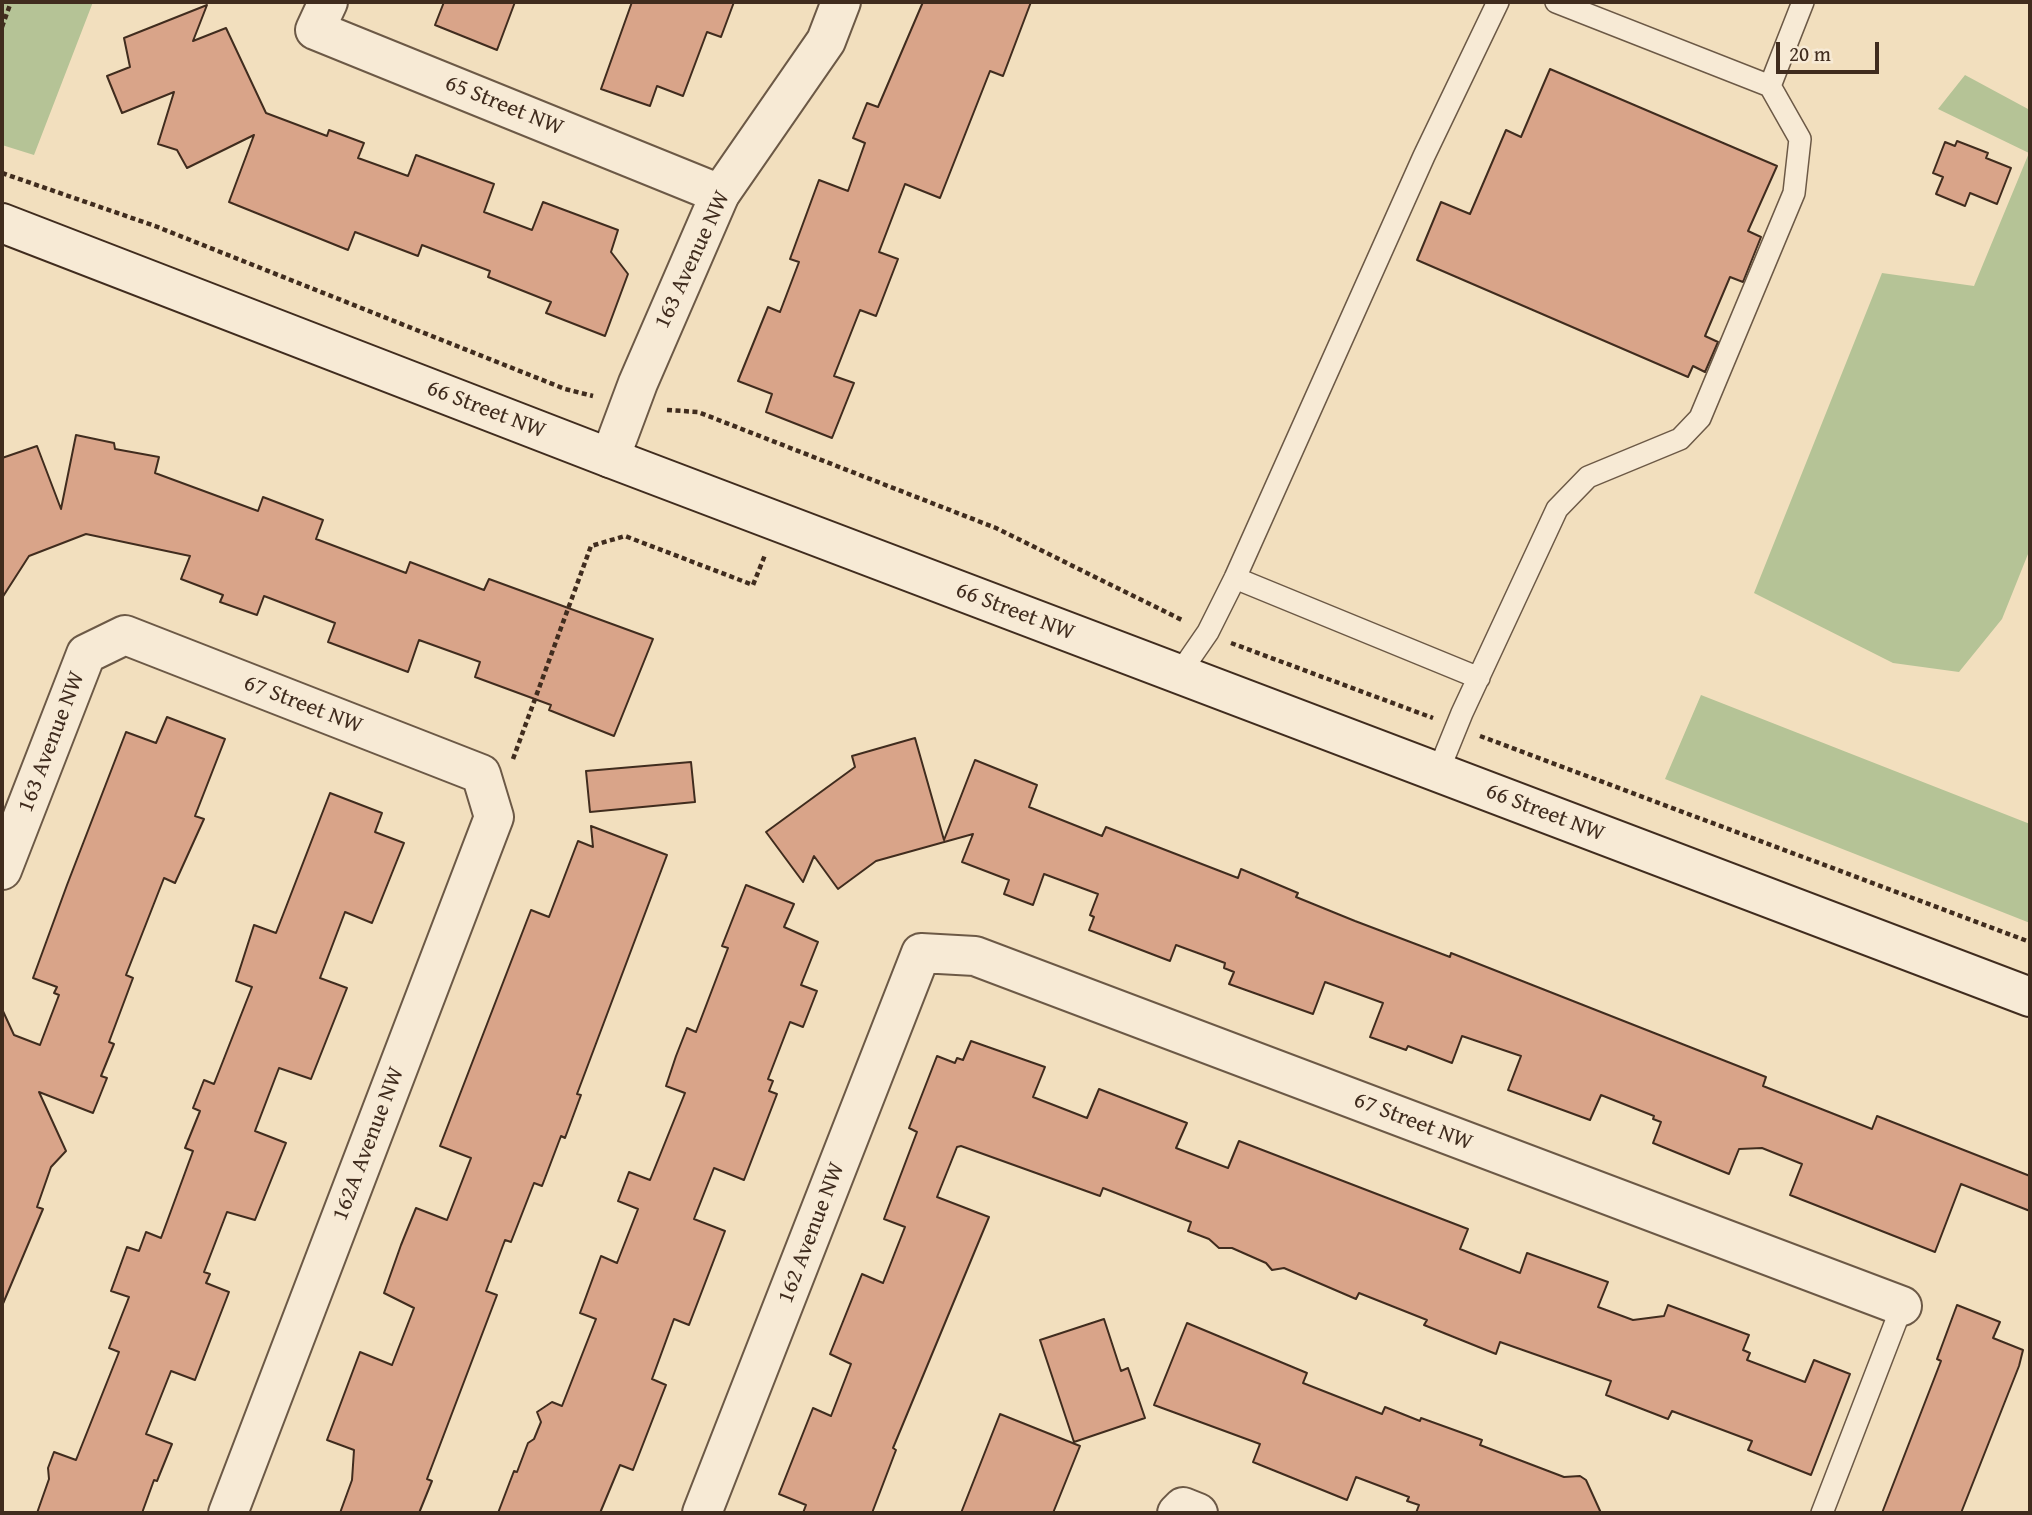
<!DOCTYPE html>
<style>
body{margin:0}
#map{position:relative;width:2032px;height:1515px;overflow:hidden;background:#f2dfbe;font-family:"Gentium Book Plus",serif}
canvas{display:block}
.frame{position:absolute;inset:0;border:4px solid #402c1e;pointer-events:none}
.scale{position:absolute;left:1776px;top:42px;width:103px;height:32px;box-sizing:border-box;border:4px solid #402c1e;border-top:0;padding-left:9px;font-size:21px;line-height:24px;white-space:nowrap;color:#402c1e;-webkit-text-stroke:5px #f7ead5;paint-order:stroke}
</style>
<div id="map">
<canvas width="2032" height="1515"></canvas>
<div class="frame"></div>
<div class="scale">20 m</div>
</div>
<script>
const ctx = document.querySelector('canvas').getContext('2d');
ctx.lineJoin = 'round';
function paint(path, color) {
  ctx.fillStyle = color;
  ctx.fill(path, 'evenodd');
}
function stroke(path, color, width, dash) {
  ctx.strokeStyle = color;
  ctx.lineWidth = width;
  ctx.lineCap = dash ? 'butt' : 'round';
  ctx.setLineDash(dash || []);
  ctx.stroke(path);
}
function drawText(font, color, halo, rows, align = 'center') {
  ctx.font = font + ' "Gentium Book Plus",serif';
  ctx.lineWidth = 7;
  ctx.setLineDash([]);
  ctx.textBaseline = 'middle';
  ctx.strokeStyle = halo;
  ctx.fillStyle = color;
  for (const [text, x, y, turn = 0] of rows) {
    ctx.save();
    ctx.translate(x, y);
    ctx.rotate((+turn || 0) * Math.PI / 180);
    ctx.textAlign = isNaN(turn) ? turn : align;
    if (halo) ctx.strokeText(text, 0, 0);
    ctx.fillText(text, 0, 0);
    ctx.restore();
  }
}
const green = new Path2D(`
 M 2,2 L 93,2 L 34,155 L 2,145 Z
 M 1965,75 L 2028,109 L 2030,104 L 2030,549 L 2002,619 L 1959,672 L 1893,663 L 1754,593 L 1882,273 L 1974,286 L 2029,153 L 1938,109 Z
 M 1701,695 L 2030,824 L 2030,923 L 1665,779 Z`);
const building = new Path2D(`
 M 444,2 L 515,2 L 497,50 L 435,25 Z
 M 632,2 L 734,2 L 721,37 L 707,32 L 683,96 L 657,86 L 650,106 L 601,89 Z
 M 923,2 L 1031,2 L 1003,76 L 990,71 L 940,198 L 905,184 L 879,252 L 898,259 L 876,316 L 860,310 L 834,376 L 854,383 L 832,438 L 766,412 L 772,394 L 738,381 L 768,307 L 780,312 L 799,262 L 790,259 L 819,180 L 848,191 L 865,143 L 853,138 L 867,103 L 878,107 Z
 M 207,5 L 193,41 L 226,28 L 266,113 L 327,136 L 329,130 L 364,143 L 358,158 L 408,176 L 416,155 L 494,184 L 484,212 L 532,230 L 543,202 L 618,230 L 611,252 L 628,274 L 605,336 L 546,313 L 551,302 L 488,277 L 490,271 L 422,245 L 418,256 L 355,232 L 348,250 L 229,202 L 254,135 L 187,168 L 177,150 L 158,144 L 174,92 L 122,113 L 107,76 L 130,67 L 124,38 Z
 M 1550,69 L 1777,166 L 1748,231 L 1761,237 L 1743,282 L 1730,277 L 1705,336 L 1718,342 L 1705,372 L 1693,366 L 1688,377 L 1417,260 L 1441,202 L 1470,214 L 1506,130 L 1521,137 Z
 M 1957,141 L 1988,153 L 1986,158 L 2011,168 L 1997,204 L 1970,193 L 1965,206 L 1936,194 L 1943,177 L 1933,173 L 1945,142 L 1955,146 Z
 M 76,435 L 114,443 L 115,449 L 159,457 L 155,473 L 258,511 L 263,497 L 323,520 L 316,539 L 406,573 L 410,562 L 484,590 L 489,579 L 653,639 L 614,736 L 549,710 L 551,705 L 475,677 L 480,662 L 419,640 L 408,672 L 328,642 L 335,623 L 264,596 L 257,615 L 220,602 L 223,595 L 181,579 L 190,556 L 86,534 L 29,556 L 2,598 L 2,458 L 37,446 L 61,509 Z
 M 167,717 L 225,739 L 195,816 L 204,819 L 175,883 L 164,878 L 126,975 L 133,978 L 109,1042 L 114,1044 L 101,1076 L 107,1078 L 93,1113 L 39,1092 L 66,1151 L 51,1167 L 37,1207 L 43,1209 L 2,1306 L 2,1009 L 14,1035 L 40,1045 L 59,995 L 54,993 L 57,987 L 33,978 L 67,885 L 126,732 L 156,743 Z
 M 915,738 L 944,840 L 975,760 L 1037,785 L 1029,807 L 1102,836 L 1106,827 L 1238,878 L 1241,869 L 1298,893 L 1296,897 L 1355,921 L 1450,957 L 1451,953 L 1766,1077 L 1763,1086 L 1872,1129 L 1877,1116 L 2030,1176 L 2030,1211 L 1961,1184 L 1935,1252 L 1790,1195 L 1802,1164 L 1762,1148 L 1739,1149 L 1729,1174 L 1653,1143 L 1661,1122 L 1653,1119 L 1654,1116 L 1601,1095 L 1590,1120 L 1508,1090 L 1521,1056 L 1462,1036 L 1452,1063 L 1408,1046 L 1406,1050 L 1370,1037 L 1383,1003 L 1325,982 L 1313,1014 L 1229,984 L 1234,972 L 1224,968 L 1225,963 L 1176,945 L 1170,961 L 1089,930 L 1094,917 L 1090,915 L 1098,894 L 1044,874 L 1033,905 L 1004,894 L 1009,880 L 962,862 L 973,834 L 876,861 L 838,889 L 814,856 L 803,882 L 766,832 L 855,767 L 852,756 Z
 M 691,762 L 695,802 L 590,812 L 586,771 Z
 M 330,793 L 382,813 L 375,832 L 404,843 L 372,923 L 345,912 L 320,978 L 347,988 L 311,1079 L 279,1068 L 255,1131 L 286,1143 L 255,1220 L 227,1212 L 204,1272 L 210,1274 L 206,1283 L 229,1292 L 195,1380 L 171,1371 L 146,1434 L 172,1444 L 157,1481 L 154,1480 L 142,1513 L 37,1513 L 49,1479 L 48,1468 L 54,1452 L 76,1460 L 119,1352 L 109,1348 L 129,1297 L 111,1291 L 127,1247 L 139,1251 L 146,1232 L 161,1238 L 193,1151 L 185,1148 L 200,1111 L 193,1108 L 204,1080 L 214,1084 L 252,987 L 236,981 L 254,925 L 276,933 Z
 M 591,826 L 667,855 L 577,1094 L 581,1095 L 565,1138 L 561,1136 L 542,1186 L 534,1183 L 511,1242 L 505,1240 L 486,1291 L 497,1295 L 427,1479 L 432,1481 L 419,1513 L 340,1513 L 352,1480 L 354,1450 L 327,1440 L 360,1352 L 392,1365 L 414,1308 L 384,1293 L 401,1245 L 416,1208 L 447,1220 L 471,1158 L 440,1146 L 531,910 L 549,917 L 578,841 L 593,847 Z
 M 746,885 L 794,904 L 784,927 L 818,942 L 801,985 L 817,991 L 803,1027 L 790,1022 L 768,1079 L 773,1081 L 769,1091 L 777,1094 L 744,1180 L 714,1168 L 694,1219 L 725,1231 L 689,1325 L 674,1319 L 652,1379 L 666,1385 L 633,1470 L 620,1465 L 600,1513 L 498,1513 L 514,1471 L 517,1472 L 528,1443 L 534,1439 L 541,1422 L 537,1412 L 552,1402 L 562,1406 L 596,1319 L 580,1313 L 601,1256 L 617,1263 L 638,1209 L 618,1201 L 629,1172 L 650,1180 L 685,1093 L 666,1086 L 676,1056 L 687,1028 L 696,1032 L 728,948 L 722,946 Z
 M 971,1041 L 1045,1067 L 1033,1097 L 1087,1118 L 1099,1089 L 1187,1123 L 1176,1148 L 1228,1168 L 1239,1141 L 1468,1229 L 1460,1249 L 1520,1273 L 1527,1253 L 1608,1282 L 1598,1307 L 1633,1320 L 1664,1316 L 1668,1305 L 1749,1335 L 1743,1350 L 1750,1353 L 1747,1360 L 1805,1382 L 1814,1360 L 1850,1374 L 1811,1475 L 1748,1450 L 1752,1441 L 1672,1411 L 1668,1419 L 1606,1395 L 1611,1381 L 1500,1342 L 1496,1354 L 1424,1325 L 1427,1320 L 1359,1293 L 1356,1299 L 1284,1268 L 1272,1270 L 1266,1263 L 1232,1248 L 1219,1248 L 1209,1239 L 1188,1231 L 1191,1222 L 1103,1188 L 1100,1196 L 961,1146 L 957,1147 L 937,1197 L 989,1217 L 893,1448 L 896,1450 L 872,1513 L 803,1513 L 806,1505 L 779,1494 L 813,1408 L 831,1416 L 851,1364 L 830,1354 L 862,1274 L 883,1283 L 905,1227 L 884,1219 L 917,1132 L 909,1128 L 937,1056 L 955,1063 L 957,1058 L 963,1060 Z
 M 1957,1305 L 2000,1322 L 1993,1338 L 2023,1350 L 2019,1366 L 1961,1513 L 1882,1513 L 1941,1361 L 1937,1359 Z
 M 1104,1319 L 1121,1371 L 1128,1368 L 1145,1418 L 1074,1442 L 1040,1340 Z
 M 1187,1323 L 1307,1373 L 1303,1383 L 1382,1414 L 1385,1407 L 1420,1421 L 1421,1418 L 1482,1440 L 1480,1445 L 1564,1477 L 1580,1476 L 1586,1480 L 1601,1513 L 1416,1513 L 1419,1505 L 1407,1501 L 1409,1497 L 1356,1477 L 1347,1500 L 1253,1462 L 1260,1444 L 1154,1405 Z
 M 1000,1414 L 1080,1446 L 1053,1513 L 961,1513 Z`);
const path = new Path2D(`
 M 2,27 L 11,2
 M 2,173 L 155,226 L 565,389 L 593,396
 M 667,410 L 698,412 L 996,528 L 1182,620
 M 1231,643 L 1433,718
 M 1480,736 L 2030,942
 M 513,759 L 591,546 L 625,536 L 753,585 L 765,555`);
const service = new Path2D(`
 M 1770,86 L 1803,2
 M 1235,578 L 1479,678
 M 1179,674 L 1208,632 L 1235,578 L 1424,156 L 1498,2
 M 1438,772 L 1462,713 L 1557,509 L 1588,477 L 1680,439 L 1700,418 L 1794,193 L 1800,139 L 1770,86 L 1556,2
 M 1822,1513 L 1902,1306`);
const minor = new Path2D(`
 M 328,2 L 315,30 L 720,194
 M 2,870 L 86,654 L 125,635 L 481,774 L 494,817 L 228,1513
 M 702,1513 L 921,953 L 975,956 L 1902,1306
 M 1177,1513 L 1183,1507 L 1198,1513`);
const tertiary = new Path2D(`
 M 610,458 L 638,383 L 720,194 L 826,41 L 841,2`);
const secondary = new Path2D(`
 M 2,223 L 610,458 L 2030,997`);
const streetNames = [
 ["65 Street NW",504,106,22],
 ["163 Avenue NW",693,260,-65],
 ["66 Street NW",486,410,21],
 ["66 Street NW",1015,612,21],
 ["67 Street NW",303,705,21],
 ["163 Avenue NW",52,742,-69],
 ["66 Street NW",1545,813,21],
 ["67 Street NW",1413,1122,21],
 ["162A Avenue NW",369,1144,-69],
 ["162 Avenue NW",812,1233,-69]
];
paint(green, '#b5c396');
paint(building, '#d9a489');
stroke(building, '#402c1e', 2);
stroke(service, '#6c5946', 24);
stroke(minor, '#6c5946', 42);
stroke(tertiary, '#6c5946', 42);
stroke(secondary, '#402c1e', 42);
stroke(path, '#402c1e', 4.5, [5, 3.5]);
stroke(service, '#f7ead5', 21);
stroke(minor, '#f7ead5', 38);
stroke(tertiary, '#f7ead5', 38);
stroke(secondary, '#f7ead5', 38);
drawText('23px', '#402c1e', '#f7ead5', streetNames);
</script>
